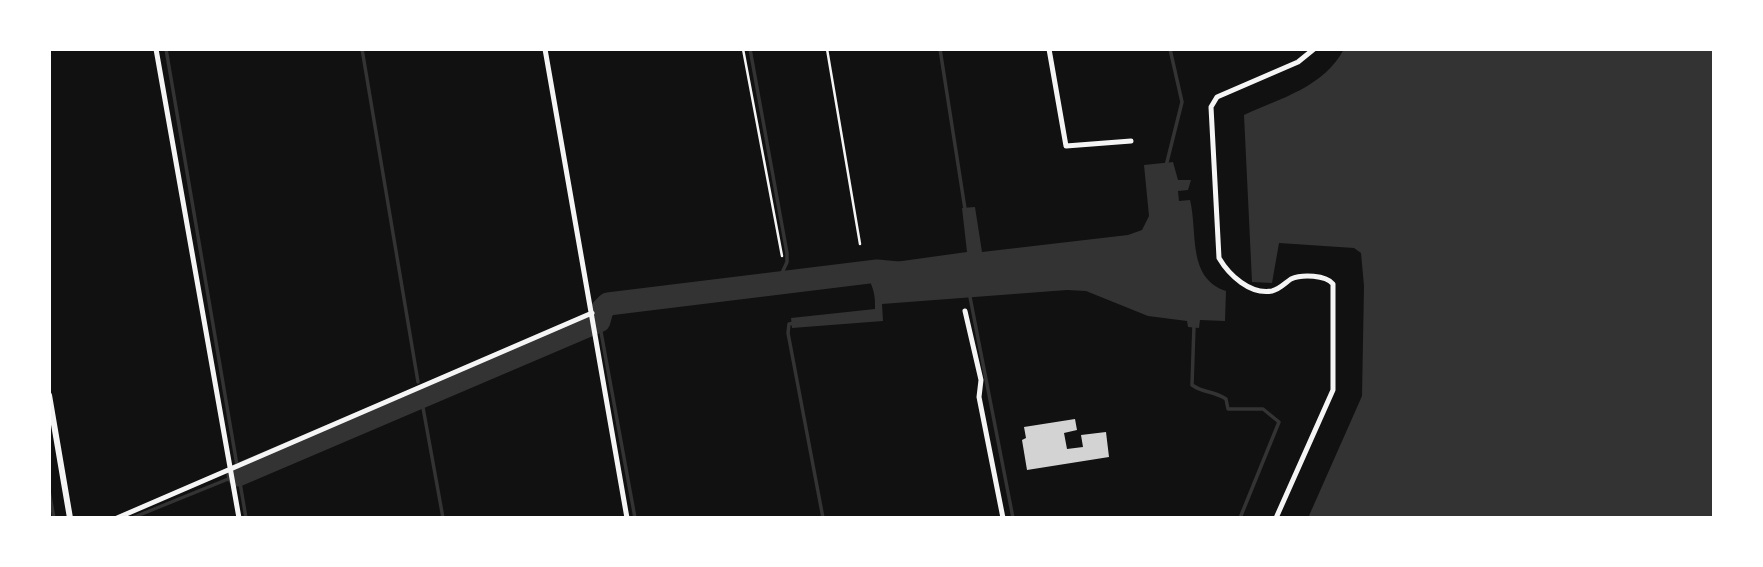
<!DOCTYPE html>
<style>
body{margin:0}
#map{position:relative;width:1763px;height:567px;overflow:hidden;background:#111;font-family:Bitter,serif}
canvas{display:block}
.frame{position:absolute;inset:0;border:51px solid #fff;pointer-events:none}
</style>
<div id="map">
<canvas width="1763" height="567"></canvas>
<div class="frame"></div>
</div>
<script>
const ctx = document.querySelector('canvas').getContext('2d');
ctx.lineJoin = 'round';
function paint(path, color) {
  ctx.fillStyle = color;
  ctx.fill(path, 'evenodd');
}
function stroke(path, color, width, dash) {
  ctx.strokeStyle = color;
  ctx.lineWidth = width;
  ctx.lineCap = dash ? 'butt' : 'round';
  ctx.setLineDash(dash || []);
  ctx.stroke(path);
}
const water = new Path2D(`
 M 1344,49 L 1714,49 L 1714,518 L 1308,518 L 1362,396 L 1364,286 L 1361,253 L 1354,248 L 1279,243 L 1272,283 L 1252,282 L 1244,115 C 1281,98 1324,87 1344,49 Z
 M 1173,162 L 1178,180 L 1191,180 L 1188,190 L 1178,191 L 1179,201 L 1190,200 C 1198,233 1187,278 1226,291 L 1225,321 L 1200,320 L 1199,328 L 1188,327 L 1187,321 L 1148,316 L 1086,291 L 1067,290 L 882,304 L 883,321 L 792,328 L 791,318 L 875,309 C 876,287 869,285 866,266 L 967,252 L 962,208 L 975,207 L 982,252 L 1128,235 L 1142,230 L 1149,216 L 1144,165 Z`);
const stream = new Path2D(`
 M 166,49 L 246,518
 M 362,49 L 418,382
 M 750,49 L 787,253 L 787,262 L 777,284
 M 940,49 L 965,209
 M 1166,166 L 1182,102 L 1170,49
 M 970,297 L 1013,518
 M 599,321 L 635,518
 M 796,323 L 789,324 L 788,333 L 823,518
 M 1194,325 L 1192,385 C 1203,393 1214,391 1226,399 L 1228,409 L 1263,409 L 1279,422 L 1240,518
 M 420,391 L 443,518
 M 49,491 L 54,518
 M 132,518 L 238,475`);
const river = new Path2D(`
 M 238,475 L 599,321 L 602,310 L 608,304 L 877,271 L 898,273`);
const building = new Path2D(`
 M 1075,419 L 1077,430 L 1064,433 L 1067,449 L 1083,447 L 1081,435 L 1106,432 L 1109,457 L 1027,470 L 1022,440 L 1026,438 L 1024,427 Z`);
const path = new Path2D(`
 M 743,49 L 782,256
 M 827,49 L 860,244`);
const minor = new Path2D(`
 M 156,49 L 239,518
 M 545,49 L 627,518
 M 1049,49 L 1066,146 L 1131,141
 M 965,311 L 981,380 L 979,397 L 1003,518
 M 117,518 L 592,313
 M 1276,518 L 1333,390 L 1333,284 C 1326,275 1302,274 1291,279 C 1285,283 1280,289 1272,291 C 1250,295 1229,275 1219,258 L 1211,107 L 1217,97 L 1298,62 L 1314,49`);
const tertiary = new Path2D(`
 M 49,395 L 70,518`);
paint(water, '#333');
stroke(stream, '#333', 3.5);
stroke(river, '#333', 23);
paint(building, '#d3d3d3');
stroke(path, '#f5f5f5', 2.5);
stroke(minor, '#f5f5f5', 5);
stroke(tertiary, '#f5f5f5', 6);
</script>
